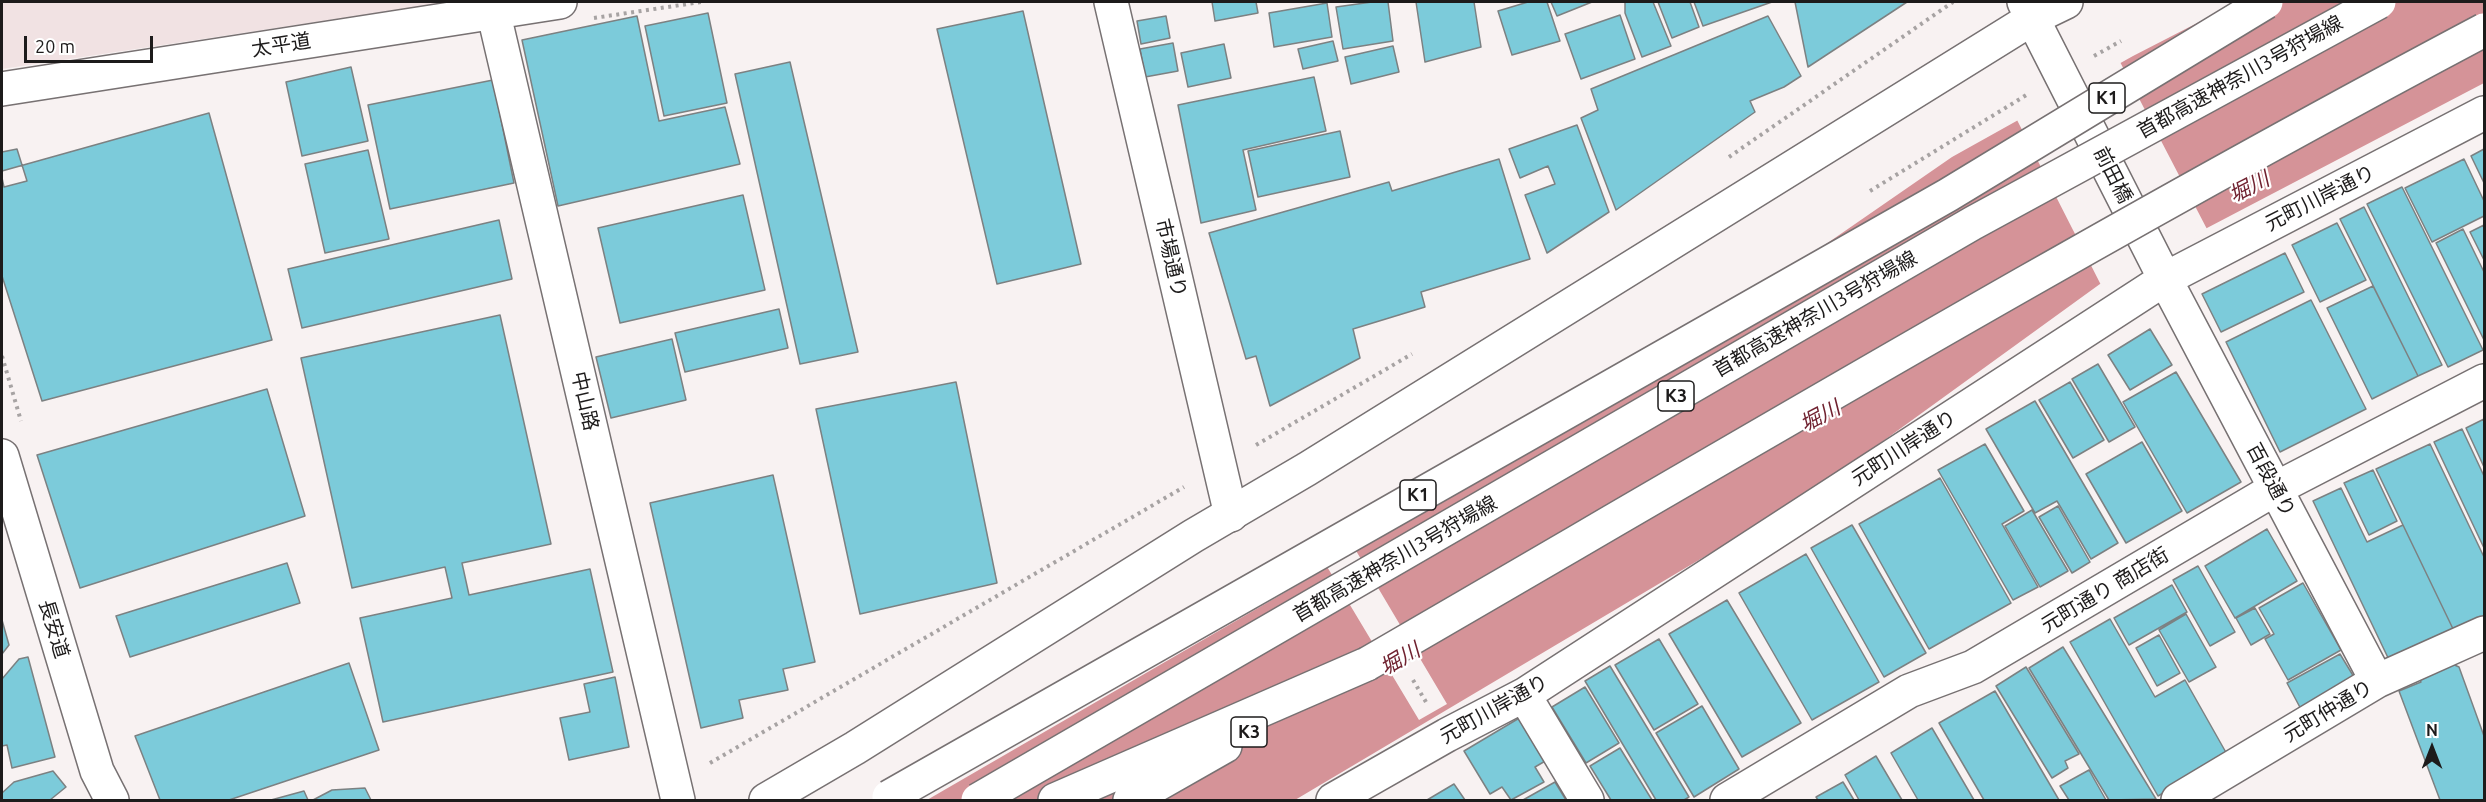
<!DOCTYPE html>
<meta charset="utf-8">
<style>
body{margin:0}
#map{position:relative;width:2486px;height:802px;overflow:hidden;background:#f8f2f2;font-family:Ubuntu,sans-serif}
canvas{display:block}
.frame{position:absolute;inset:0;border:3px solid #1d1b1b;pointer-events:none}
.north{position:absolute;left:2402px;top:718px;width:60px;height:60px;-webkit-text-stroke:4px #fff;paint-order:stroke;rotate:0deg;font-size:16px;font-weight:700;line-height:24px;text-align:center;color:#1d1b1b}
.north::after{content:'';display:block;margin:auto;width:21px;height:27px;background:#1d1b1b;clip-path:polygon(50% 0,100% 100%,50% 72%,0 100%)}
.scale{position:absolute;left:24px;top:36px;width:129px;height:27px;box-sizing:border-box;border:3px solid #1d1b1b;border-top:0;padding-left:8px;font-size:18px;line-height:21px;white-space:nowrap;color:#1d1b1b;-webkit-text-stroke:4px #fff;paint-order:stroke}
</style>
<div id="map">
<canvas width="2486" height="802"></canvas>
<div class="frame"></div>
<div class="north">N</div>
<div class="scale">20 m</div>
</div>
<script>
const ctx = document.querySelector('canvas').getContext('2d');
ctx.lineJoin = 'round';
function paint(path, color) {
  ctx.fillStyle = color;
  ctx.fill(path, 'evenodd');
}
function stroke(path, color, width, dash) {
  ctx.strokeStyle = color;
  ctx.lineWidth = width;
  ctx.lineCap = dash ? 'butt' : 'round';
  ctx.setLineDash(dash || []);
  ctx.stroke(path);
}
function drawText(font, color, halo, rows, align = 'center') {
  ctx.font = font + ' Ubuntu,"Noto Sans JP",sans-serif';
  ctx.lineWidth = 4.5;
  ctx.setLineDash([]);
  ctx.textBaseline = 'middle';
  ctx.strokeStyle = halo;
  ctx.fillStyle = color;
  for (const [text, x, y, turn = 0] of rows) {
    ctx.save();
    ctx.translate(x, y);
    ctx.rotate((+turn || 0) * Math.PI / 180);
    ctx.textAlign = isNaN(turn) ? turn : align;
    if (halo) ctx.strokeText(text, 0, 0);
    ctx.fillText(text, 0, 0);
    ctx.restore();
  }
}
const built = new Path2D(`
 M 2,2 L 450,2 L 2,69 Z`);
const water = new Path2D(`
 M 2238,2 L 2484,2 L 2484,83 L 2100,284 L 1810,494 L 1295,800 L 927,800 L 1515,459 L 1952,157 L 2133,56 Z`);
const pier = new Path2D(`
 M 2119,60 L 2208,231 L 2102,287 L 2016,118 Z
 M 1355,549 L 1447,704 L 1419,720 L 1326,565 Z`);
const building = new Path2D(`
 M 1212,2 L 1256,2 L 1258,13 L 1215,21 Z
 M 1372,2 L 1388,2 L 1393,41 L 1343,49 L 1336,7 Z
 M 1416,2 L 1474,2 L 1481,47 L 1425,62 Z
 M 1528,2 L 1547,2 L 1560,41 L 1512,55 L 1498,11 Z
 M 1551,2 L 1592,2 L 1557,16 Z
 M 1625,2 L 1653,2 L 1671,46 L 1642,57 L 1625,13 Z
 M 1658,2 L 1690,2 L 1699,27 L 1672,38 Z
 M 1694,2 L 1772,2 L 1703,26 Z
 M 1795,2 L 1907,2 L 1808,67 Z
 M 1327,3 L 1332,37 L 1274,47 L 1269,13 Z
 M 1023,11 L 1081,264 L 997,284 L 937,29 Z
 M 708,13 L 727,103 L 664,116 L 645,26 Z
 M 1620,15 L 1635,59 L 1581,79 L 1565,34 Z
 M 637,16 L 659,121 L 725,107 L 740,164 L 558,206 L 522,40 Z
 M 1166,16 L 1170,38 L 1141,44 L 1137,21 Z
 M 1768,16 L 1801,76 L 1784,87 L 1750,101 L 1755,112 L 1616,210 L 1581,118 L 1598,110 L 1591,89 Z
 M 1333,41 L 1338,61 L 1303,69 L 1298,49 Z
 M 1173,43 L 1178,71 L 1145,77 L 1140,49 Z
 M 1224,44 L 1231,78 L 1188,87 L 1181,53 Z
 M 1393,46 L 1399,72 L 1351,84 L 1345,57 Z
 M 790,62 L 858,352 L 800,364 L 735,74 Z
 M 351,67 L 368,141 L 302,156 L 286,82 Z
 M 1314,77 L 1326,131 L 1243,150 L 1256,210 L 1201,223 L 1178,105 Z
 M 493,80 L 514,183 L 390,209 L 368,105 Z
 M 209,113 L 272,340 L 42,401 L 2,276 L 2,171 Z
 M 1577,125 L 1609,212 L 1547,253 L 1525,195 L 1555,184 L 1548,166 L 1520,178 L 1509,149 Z
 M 1340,131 L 1350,177 L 1258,197 L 1248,151 Z
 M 17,149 L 27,181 L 4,187 L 2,178 L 2,152 Z
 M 2484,149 L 2484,183 L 2471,156 Z
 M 368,150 L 389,239 L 325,253 L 305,164 Z
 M 1499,159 L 1530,259 L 1421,292 L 1425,307 L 1353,329 L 1360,358 L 1270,406 L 1256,356 L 1246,359 L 1209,233 L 1389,182 L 1392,191 Z
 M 2464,159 L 2484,201 L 2484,216 L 2432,242 L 2405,188 Z
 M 2402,187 L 2483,350 L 2448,367 L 2367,204 Z
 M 743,195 L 765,290 L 620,323 L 598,228 Z
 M 2364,207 L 2442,365 L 2418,376 L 2340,219 Z
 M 499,220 L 512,279 L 302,328 L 288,269 Z
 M 2337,223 L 2366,280 L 2320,302 L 2292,245 Z
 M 2484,225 L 2484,260 L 2470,232 Z
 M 2463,229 L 2484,272 L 2484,340 L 2436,243 Z
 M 2285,253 L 2304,292 L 2221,332 L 2202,294 Z
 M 2373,286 L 2418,376 L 2372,399 L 2327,308 Z
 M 2311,300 L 2366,409 L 2280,452 L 2226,342 Z
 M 779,309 L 788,348 L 685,372 L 675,333 Z
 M 500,315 L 551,544 L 462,563 L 469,595 L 590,569 L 613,672 L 383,722 L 360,618 L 452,598 L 445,567 L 352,588 L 301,358 Z
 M 2150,329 L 2172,365 L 2130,390 L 2108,355 Z
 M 672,339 L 686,400 L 611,418 L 596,357 Z
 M 2098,364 L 2135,427 L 2109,442 L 2072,379 Z
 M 2176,372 L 2241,482 L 2187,513 L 2123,402 Z
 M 956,382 L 997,583 L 860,614 L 816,409 Z
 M 2070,382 L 2104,440 L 2073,458 L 2039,400 Z
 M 267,389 L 305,516 L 80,588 L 37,455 Z
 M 2035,401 L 2118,543 L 2091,559 L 2057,501 L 2035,513 L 1986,429 Z
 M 2484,419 L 2484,467 L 2466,428 Z
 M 2462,429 L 2484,476 L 2484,548 L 2434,442 Z
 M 2142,442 L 2182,511 L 2126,543 L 2086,474 Z
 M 1985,444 L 2024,511 L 2002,524 L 2038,587 L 2013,600 L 1938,470 Z
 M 2430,444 L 2484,557 L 2484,619 L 2455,633 L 2376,469 Z
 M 2373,470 L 2397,521 L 2369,535 L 2344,483 Z
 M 773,475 L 815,662 L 783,669 L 788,690 L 739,700 L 743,718 L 701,728 L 650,503 Z
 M 1940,478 L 2011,603 L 1929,649 L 1859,524 Z
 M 2341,488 L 2367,542 L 2403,525 L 2455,633 L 2391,664 L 2313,501 Z
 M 2058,506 L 2090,562 L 2072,573 L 2039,517 Z
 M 2032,510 L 2068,571 L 2040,587 L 2005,526 Z
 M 1852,525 L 1926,653 L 1884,677 L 1811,548 Z
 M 2267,529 L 2297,581 L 2235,618 L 2205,566 Z
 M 1806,554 L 1879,682 L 1812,720 L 1739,593 Z
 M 287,563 L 300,603 L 130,657 L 116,616 Z
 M 2198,566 L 2235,632 L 2210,646 L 2173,580 Z
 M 2303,583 L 2341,650 L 2288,680 L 2265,639 L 2274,634 L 2259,608 Z
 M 2172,585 L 2187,612 L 2129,645 L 2114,618 Z
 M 1727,600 L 1801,723 L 1742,757 L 1669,634 Z
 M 2255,608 L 2270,634 L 2251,645 L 2236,618 Z
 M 2186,614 L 2216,667 L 2189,682 L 2159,630 Z
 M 2110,619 L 2155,697 L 2185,680 L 2228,756 L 2158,796 L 2070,642 Z
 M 2,620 L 9,645 L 2,654 Z
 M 2159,635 L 2180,673 L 2157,686 L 2136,648 Z
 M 1659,639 L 1698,704 L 1654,730 L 1615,665 Z
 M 2063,647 L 2156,799 L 2109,800 L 2029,668 Z
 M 2340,654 L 2357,682 L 2303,713 L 2287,683 Z
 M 28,657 L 55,757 L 12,768 L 7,745 L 2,746 L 2,679 L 19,659 Z
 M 2448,662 L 2459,667 L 2484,736 L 2484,800 L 2440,800 L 2399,691 L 2421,682 L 2418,675 Z
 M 349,663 L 379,750 L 229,800 L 160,800 L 135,736 Z
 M 1610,666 L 1689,797 L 1684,800 L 1656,800 L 1585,681 Z
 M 2026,667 L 2079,754 L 2065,761 L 2068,768 L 2052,778 L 1996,686 Z
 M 615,677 L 629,747 L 569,760 L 560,718 L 590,712 L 584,684 Z
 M 1585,687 L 1619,743 L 1586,763 L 1552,707 Z
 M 1995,691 L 2059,800 L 1984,800 L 1939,723 Z
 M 1702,706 L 1739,769 L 1694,797 L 1656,733 Z
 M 1521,717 L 1547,760 L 1535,767 L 1544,782 L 1511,800 L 1502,787 L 1490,794 L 1464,751 Z
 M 1932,728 L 1974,800 L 1918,800 L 1891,753 Z
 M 1620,748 L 1652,800 L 1611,800 L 1590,766 Z
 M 1876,756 L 1902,800 L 1859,800 L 1845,775 Z
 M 2089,770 L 2106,800 L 2069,800 L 2060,786 Z
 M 53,771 L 66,787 L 50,800 L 2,800 L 2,793 L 14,782 Z
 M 1555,782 L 1566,800 L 1523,800 Z
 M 1843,782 L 1854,800 L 1818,800 L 1816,797 Z
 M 1454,784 L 1465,800 L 1427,800 Z
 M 365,788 L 371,800 L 313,800 L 332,790 Z
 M 304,791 L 308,800 L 271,800 Z`);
const path = new Path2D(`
 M 594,18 L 701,2
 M 2094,56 L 2121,41
 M 1729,157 L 1953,2
 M 1870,191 L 2028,94
 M 2,356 L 21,421
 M 1256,445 L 1412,354
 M 1413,680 L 1426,702
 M 710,763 L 1184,487`);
const minor = new Path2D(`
 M 491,2 L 678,800
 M 1111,2 L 1231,515
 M 2024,2 L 2165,279 L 2377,681
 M 2,89 L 560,2
 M 2,456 L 97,771 L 112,800
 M 1524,695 L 1587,800
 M 1333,800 L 1447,735 L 1524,695 L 2165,279 L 2484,113
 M 1727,800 L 1909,691 L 1973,667 L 2275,489 L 2484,381
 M 2178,800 L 2377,681 L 2484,633`);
const tertiary = new Path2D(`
 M 766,800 L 855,748 L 1193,536 L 1307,469 L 2033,18 L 2066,2`);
const motorway = new Path2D(`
 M 1055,800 L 1367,664
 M 1130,800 L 1225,746`);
const motorwayBridge = new Path2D(`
 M 1367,664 C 1738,449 2106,230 2484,30
 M 889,797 L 1948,195 L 2266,2
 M 978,800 L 1973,223 L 2379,2`);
const shields = [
 [2107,98,36],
 [1676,396,36],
 [1418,495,36],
 [1249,732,36]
];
const shieldNames = [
 ["K1",2107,98],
 ["K3",1676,396],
 ["K1",1418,495],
 ["K3",1249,732]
];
const streetNames = [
 ["太平道",281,45,-9],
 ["首都高速神奈川3号狩場線",2240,77,-29],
 ["前田橋",2113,175,63],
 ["元町川岸通り",2320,198,-27],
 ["市場通り",1171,258,77],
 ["首都高速神奈川3号狩場線",1815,314,-30],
 ["中山路",585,401,77],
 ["元町川岸通り",1904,448,-33],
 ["百段通り",2271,480,62],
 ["首都高速神奈川3号狩場線",1395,559,-30],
 ["元町通り 商店街",2105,590,-31],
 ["長安道",54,629,73],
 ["元町川岸通り",1494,709,-29],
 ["元町仲通り",2328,711,-31]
];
const waterNames = [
 ["堀川",2249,187,-27],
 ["堀川",1820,416,-28],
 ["堀川",1400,659,-30]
];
paint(built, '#f1e2e3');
paint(water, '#d59398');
paint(pier, '#f8f2f2');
paint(building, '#7ccbda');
stroke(building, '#7c8182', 1.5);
stroke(minor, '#777172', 36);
stroke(tertiary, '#777172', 36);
stroke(motorway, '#777172', 36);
stroke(path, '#a7a3a3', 4, [3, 4.5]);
stroke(minor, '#fff', 33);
stroke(tertiary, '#fff', 33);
stroke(motorway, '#fff', 33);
stroke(motorwayBridge, '#777172', 36, []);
stroke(motorwayBridge, '#fff', 33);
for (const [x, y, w] of shields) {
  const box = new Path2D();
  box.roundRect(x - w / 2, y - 15, w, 30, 4.5);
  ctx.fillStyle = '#fff';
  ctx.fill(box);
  stroke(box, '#1d1b1b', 1.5);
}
drawText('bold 18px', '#1d1b1b', null, shieldNames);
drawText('20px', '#1d1b1b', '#fff', streetNames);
drawText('italic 21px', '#702230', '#fff', waterNames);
</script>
